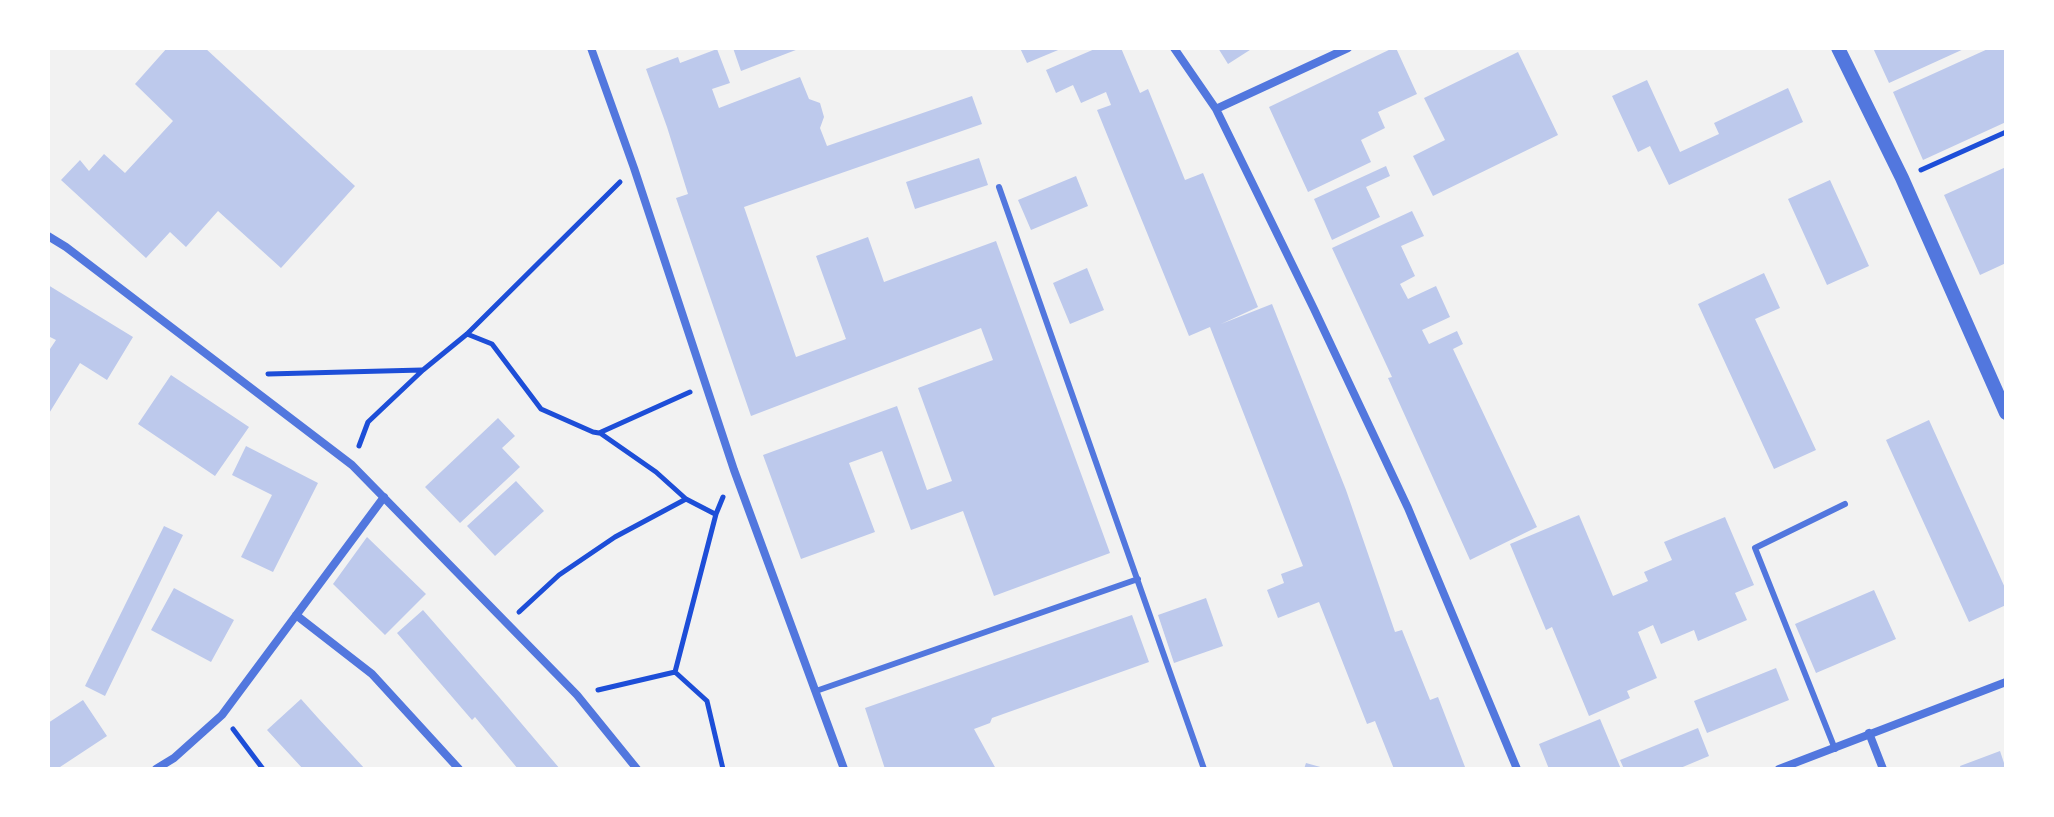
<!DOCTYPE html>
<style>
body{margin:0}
#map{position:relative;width:2054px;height:817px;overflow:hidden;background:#f2f2f2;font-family:"DM Sans",sans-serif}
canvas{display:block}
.frame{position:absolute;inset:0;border:50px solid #fff;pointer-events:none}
</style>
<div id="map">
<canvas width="2054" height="817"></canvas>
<div class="frame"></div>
</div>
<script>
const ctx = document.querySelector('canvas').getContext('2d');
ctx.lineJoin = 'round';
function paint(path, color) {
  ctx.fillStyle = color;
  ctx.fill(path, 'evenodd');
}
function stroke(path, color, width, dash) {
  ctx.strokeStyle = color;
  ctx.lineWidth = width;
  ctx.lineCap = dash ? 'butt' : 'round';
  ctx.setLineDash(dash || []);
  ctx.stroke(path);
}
const building = new Path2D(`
 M 167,48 L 205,48 L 355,186 L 281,268 L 218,211 L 186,247 L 170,232 L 146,258 L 61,180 L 80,160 L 89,171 L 104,154 L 125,173 L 173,121 L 135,84 Z
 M 733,48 L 801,48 L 741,71 Z
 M 1020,48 L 1063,48 L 1027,63 Z
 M 1097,48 L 1121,48 L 1140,93 L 1148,89 L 1185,180 L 1203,173 L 1258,307 L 1221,324 L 1272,304 L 1346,490 L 1395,632 L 1402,630 L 1430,700 L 1438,697 L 1465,767 L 1394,769 L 1375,721 L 1367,724 L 1319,602 L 1278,618 L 1267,590 L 1284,583 L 1281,574 L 1303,566 L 1210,327 L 1189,336 L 1097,110 L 1111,105 L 1106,92 L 1081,103 L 1073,85 L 1056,93 L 1046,70 Z
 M 1218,48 L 1253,48 L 1228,64 Z
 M 1393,48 L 1396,48 L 1417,94 L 1378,112 L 1385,128 L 1361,140 L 1371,162 L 1308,192 L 1269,107 Z
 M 1873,48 L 1966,48 L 1889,83 Z
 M 1990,48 L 2006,48 L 2006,122 L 1923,160 L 1893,92 Z
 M 717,49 L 730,83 L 712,89 L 719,108 L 800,77 L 809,99 L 820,103 L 824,117 L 820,128 L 827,146 L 972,96 L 982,124 L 744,207 L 796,357 L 846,339 L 816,256 L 868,237 L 884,282 L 996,241 L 1110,553 L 994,596 L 963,511 L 911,530 L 882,451 L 849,463 L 875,532 L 801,559 L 763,455 L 897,406 L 927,490 L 952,481 L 918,388 L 993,360 L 981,328 L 751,416 L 676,198 L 688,194 L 667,127 L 646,69 L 678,57 L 680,63 Z
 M 1518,52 L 1558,135 L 1433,196 L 1413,156 L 1445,140 L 1424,98 Z
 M 1647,80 L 1680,152 L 1719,134 L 1714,123 L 1788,88 L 1803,122 L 1669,185 L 1650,146 L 1638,152 L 1612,96 Z
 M 979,158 L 988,185 L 915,209 L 906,182 Z
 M 1386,166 L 1390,176 L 1366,187 L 1380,217 L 1332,240 L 1314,199 Z
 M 2006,167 L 2006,263 L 1980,275 L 1944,195 Z
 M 1076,176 L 1088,206 L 1031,230 L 1018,200 Z
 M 1830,180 L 1869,266 L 1827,285 L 1788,199 Z
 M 1412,211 L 1424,236 L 1401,246 L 1415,276 L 1400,284 L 1408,299 L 1436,286 L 1450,317 L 1422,330 L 1429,344 L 1457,331 L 1463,344 L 1453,349 L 1537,527 L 1470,560 L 1388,378 L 1392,377 L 1332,248 Z
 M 1087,268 L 1104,310 L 1070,324 L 1053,283 Z
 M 1764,273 L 1780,308 L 1755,319 L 1816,450 L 1774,469 L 1698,304 Z
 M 48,285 L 133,337 L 107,380 L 80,363 L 48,415 L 48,352 L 56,340 L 48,336 Z
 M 171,375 L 249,427 L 215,476 L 138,424 Z
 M 498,418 L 515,436 L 502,448 L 520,467 L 460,523 L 425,487 Z
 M 1929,420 L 2006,590 L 2006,605 L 1969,622 L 1886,440 Z
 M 246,446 L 318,483 L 273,572 L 241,557 L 272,495 L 232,475 Z
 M 516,481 L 544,511 L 495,556 L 467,526 Z
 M 1579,515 L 1613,596 L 1648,581 L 1644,572 L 1672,560 L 1664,542 L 1725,517 L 1754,585 L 1735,593 L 1747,620 L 1698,641 L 1694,630 L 1661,644 L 1653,625 L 1638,632 L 1657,678 L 1627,691 L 1630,698 L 1589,716 L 1552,627 L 1546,630 L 1510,544 Z
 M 164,526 L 183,535 L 105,696 L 85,686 Z
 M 367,537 L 426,594 L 385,635 L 333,584 Z
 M 174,588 L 234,620 L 211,662 L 151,630 Z
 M 1874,590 L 1896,639 L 1816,673 L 1795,624 Z
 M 1206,598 L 1223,646 L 1174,663 L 1158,615 Z
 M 423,610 L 499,697 L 560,769 L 518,769 L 475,717 L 472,720 L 397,633 Z
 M 1132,615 L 1149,662 L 992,718 L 990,723 L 974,729 L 996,769 L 885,769 L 865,708 Z
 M 1776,668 L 1789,700 L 1707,733 L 1694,701 Z
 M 301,699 L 318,718 L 365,769 L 303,769 L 267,730 Z
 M 83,700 L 107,736 L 57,769 L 48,769 L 48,723 Z
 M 1600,719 L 1621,769 L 1549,769 L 1539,744 Z
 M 1698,728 L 1709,756 L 1678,769 L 1624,769 L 1620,760 Z
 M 2000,751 L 2006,769 L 1961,769 L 1960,766 Z
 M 1306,763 L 1324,768 L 1324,769 L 1304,769 Z`);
const path = new Path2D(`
 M 1921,170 L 2006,132
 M 467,334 L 492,344 L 541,409 L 593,432 L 599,433 L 690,392
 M 268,374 L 422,370
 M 600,433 L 656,472 L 686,499 L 715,514
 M 359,446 L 368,422 L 423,370 L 467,334 L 620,182
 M 723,497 L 716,514 L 675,672 L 707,701 L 723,769
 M 519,612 L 559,575 L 615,537 L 686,499
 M 598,690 L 675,672
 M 233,729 L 263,769`);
const service = new Path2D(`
 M 999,187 L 1204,769
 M 816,691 L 1138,579
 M 1835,749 L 1755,548 L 1845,504`);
const minor = new Path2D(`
 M 591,48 L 634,168 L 734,470 L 844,769
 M 1174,48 L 1216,109 L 1314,309 L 1408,508 L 1517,769
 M 1216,109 L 1348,48
 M 48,236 L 66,247 L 352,465 L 577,695 L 637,769
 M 296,615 L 372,674 L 459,769
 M 1869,733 L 1883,769
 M 156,769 L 174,758 L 222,715 L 384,497
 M 1779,769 L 2006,682`);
const tertiary = new Path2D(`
 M 1838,48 L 1902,178 L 2006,413`);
paint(building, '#bdc9ec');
stroke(path, '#1d4ed8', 5);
stroke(service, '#5277de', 6);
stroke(minor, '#5277de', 8);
stroke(tertiary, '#5277de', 14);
</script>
